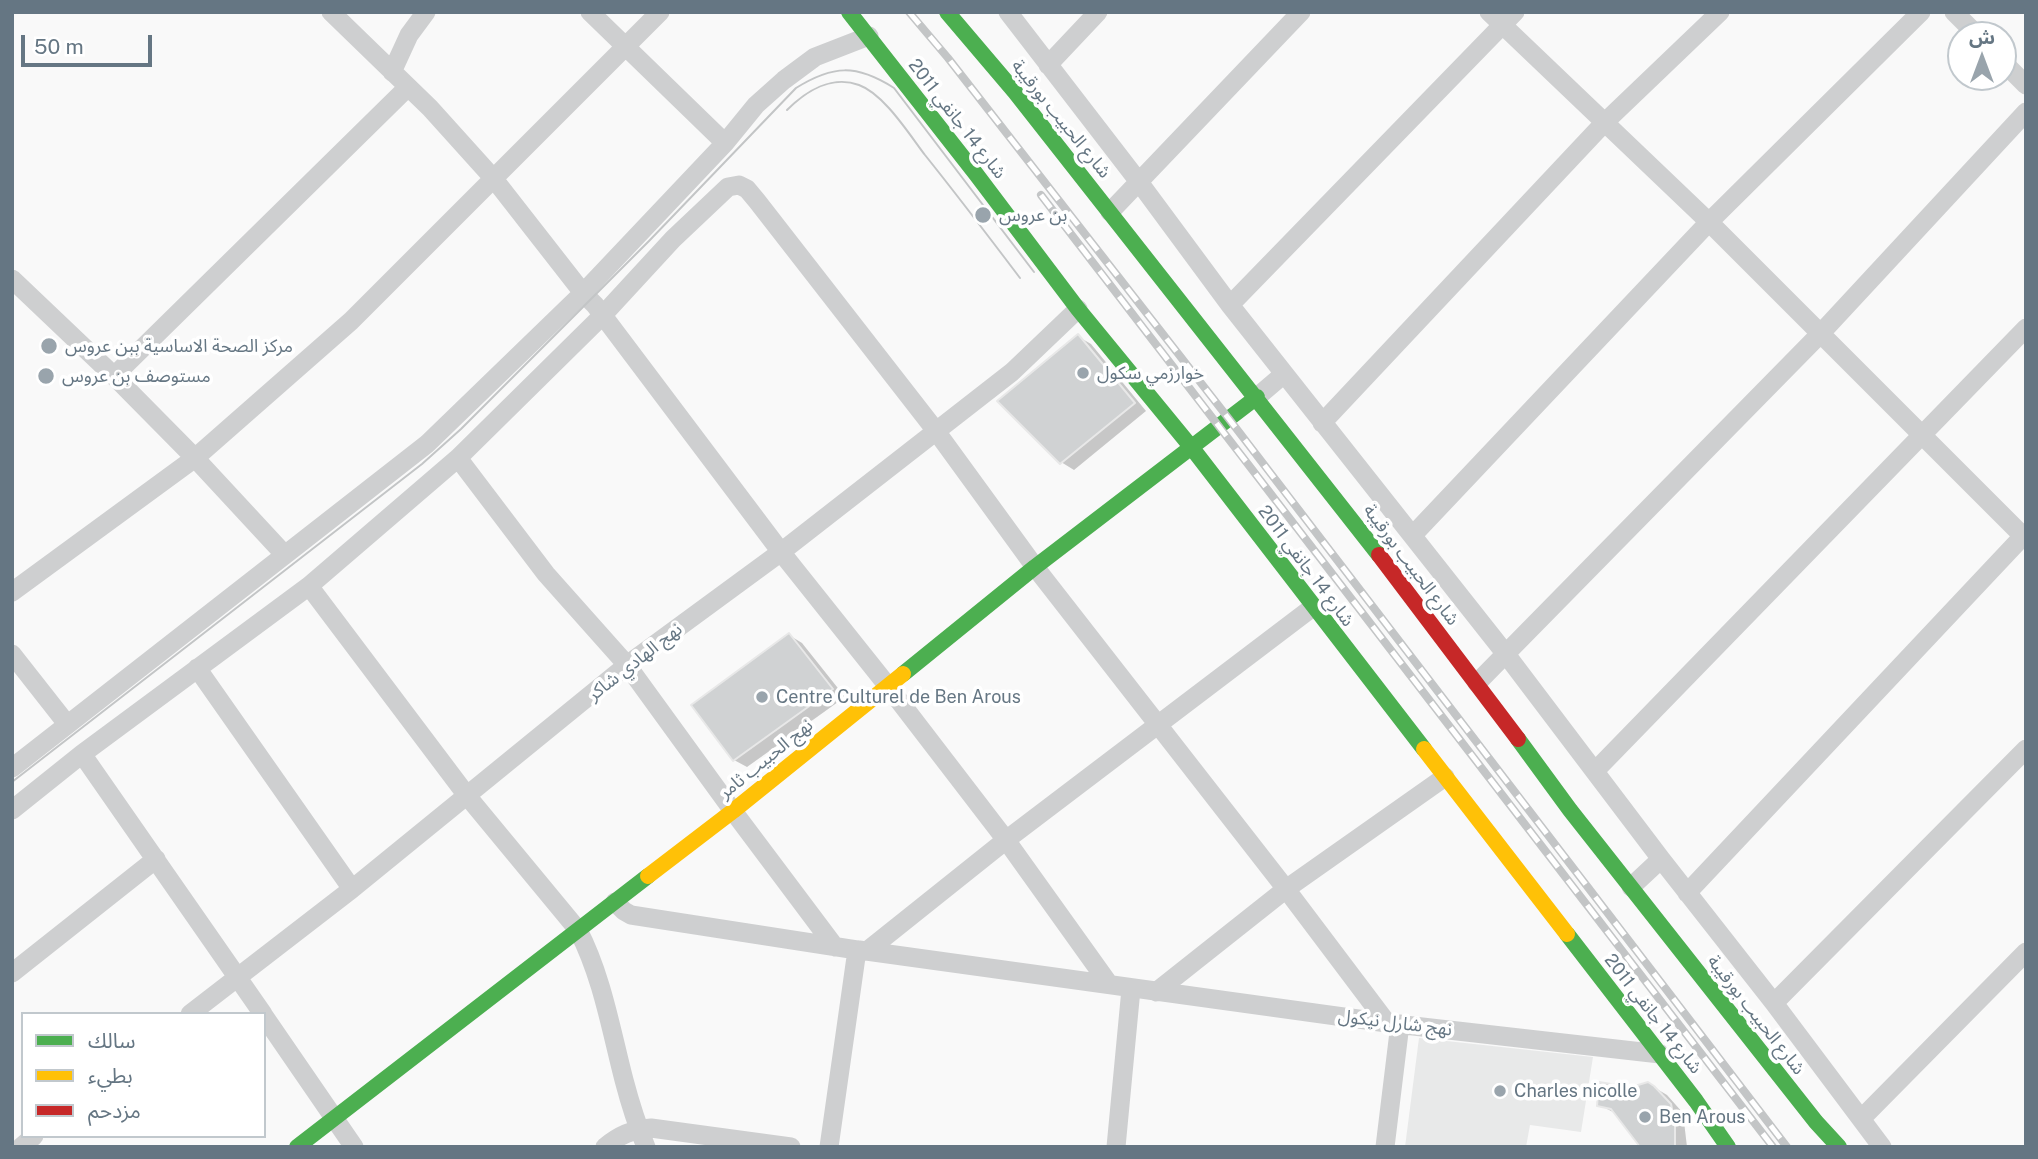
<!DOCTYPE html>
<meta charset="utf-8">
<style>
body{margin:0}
#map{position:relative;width:2038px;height:1159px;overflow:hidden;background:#f9f9f9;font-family:"Public Sans","Noto Sans Arabic",sans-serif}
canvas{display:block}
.frame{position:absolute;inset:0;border:14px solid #657683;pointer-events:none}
.legend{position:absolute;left:21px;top:1012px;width:245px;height:126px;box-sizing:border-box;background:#fff;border:2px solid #c1c8cd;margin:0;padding:9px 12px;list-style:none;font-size:21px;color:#657683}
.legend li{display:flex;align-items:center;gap:14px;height:35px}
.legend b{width:35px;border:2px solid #c1c8cd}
.north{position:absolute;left:1947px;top:21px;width:70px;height:70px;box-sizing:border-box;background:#fff;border:2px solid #c1c8cd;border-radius:50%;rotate:0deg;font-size:19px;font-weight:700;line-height:28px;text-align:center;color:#657683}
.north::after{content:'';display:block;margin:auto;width:24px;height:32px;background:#99a4ac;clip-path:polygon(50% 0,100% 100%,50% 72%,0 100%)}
.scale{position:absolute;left:21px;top:35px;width:131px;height:32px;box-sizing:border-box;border:4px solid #657683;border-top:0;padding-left:9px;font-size:21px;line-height:24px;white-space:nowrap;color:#657683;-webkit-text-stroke:5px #fff;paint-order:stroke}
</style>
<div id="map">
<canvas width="2038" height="1159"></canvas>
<div class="frame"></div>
<ul class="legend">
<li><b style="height:9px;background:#4caf50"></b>سالك</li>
<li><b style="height:9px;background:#ffc107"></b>بطيء</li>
<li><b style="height:9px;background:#c62828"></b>مزدحم</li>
</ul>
<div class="north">ش</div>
<div class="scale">50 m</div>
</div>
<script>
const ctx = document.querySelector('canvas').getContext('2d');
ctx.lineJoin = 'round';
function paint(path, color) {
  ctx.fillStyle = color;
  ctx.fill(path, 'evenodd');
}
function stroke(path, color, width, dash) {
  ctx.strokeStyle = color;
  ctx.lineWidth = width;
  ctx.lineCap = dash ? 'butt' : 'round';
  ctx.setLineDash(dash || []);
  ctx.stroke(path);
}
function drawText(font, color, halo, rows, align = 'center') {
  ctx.font = font + ' "Public Sans","Noto Sans Arabic",sans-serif';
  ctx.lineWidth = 7;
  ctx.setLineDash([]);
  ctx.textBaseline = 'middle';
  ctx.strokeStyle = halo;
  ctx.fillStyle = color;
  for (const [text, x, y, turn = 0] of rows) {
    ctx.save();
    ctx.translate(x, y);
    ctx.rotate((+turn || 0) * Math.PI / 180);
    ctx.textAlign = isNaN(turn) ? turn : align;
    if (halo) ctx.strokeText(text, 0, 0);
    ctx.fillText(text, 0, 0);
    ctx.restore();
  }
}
const built = new Path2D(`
 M 1419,1038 L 1593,1057 L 1581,1132 L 1530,1125 L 1526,1147 L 1405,1147 Z`);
const shadow = new Path2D(`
 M 1079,337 L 1091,344 L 1146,411 L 1074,470 L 1061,462 Z
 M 789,635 L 802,643 L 845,697 L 747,767 L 734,760 Z
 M 1647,1083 L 1667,1095 L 1683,1113 L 1687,1147 L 1643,1147 L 1617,1114 L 1599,1105 Z`);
const building = new Path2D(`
 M 1078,334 L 1135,403 L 1060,464 L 997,401 Z
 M 789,633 L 833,689 L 733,761 L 691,705 Z
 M 1599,1082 L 1635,1088 L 1638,1085 L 1648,1082 L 1654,1086 L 1671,1104 L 1675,1124 L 1675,1147 L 1640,1147 L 1611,1109 L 1597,1106 Z`);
const street = new Path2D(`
 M 331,12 L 430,108 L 494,179 L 583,293 L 595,305 L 781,552 L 887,685 L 1006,840 L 867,951
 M 590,12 L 725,143
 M 1008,12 L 1139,182 L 1230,305 L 1505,653 L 1661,859 L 1774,1003 L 1882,1147
 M 1489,12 L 1709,222 L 2026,539
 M 1954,12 L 1977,35
 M 2003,62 L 2026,85
 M 1048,65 L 1098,12
 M 392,72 L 409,35 L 426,12
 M 1110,212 L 1301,12
 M 12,279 L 114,376 L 195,458 L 284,554
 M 1230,305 L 1515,12
 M 114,376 L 408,87
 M 1257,397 L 1284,374
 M 1322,423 L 1604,123 L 1720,12
 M 458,458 L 546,574 L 627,665 L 733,811 L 835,947
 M 1413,535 L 1709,222 L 1921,12
 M 309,586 L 468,797 L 578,930 C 602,976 611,1030 624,1080 C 630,1103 637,1125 646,1147
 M 12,592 L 195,458 L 351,321 L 660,12
 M 12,654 L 67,724
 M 197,668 L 352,889
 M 1477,683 L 1821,333 L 2026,112
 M 82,754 L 263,1014
 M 12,768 L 427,444 L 583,293 L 725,143 L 756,105 L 784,80 L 815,57 L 869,36
 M 1595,771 L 2026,328
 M 12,810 L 82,754 L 309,586 L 458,458 L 602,316 L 673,239 L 728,187 L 739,185 L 747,189 L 757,201 L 936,431 L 1035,567 L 1286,889 L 1387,1023
 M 1631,887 L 1661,859
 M 1687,893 L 2026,533
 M 615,902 L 624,911 L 631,915 L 857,950 L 829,1147
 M 859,950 L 1387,1023 L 1660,1054
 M 12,973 L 156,859
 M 1109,984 L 1006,840 L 1313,607
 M 1156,992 L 1286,889 L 1445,777
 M 1774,1003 L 2026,749
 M 190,1014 L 352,889 L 627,665 L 781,552 L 1012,372 L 1078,309
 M 264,1016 L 354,1147
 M 1862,1118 L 2026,952
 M 21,1147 L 34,1136
 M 605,1147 C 619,1135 633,1129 651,1128 L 791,1147
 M 1116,1147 L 1131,989
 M 1385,1147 L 1400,1024`);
const fast = new Path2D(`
 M 849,12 L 976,174 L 1078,309 L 1192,448 L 1424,749
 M 947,12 L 1015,92 L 1379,555
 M 903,674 L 1035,567 L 1257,397
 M 1518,739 L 1570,810 L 1816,1122 L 1839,1147
 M 1567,934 L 1696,1101 L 1728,1147
 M 297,1147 L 648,876`);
const slow = new Path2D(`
 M 1424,749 L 1567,934
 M 648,876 L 733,811 L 903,674`);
const jam = new Path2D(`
 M 1379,555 L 1518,739`);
const tram = new Path2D(`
 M 787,110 C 806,91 832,75 859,85 C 884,94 909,134 925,155 C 957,195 989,237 1020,278
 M 12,782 L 422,464 L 461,429 L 649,241 L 796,88 C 833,65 856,64 894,88 L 1034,272`);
const rail = new Path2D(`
 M 909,12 L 948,58 L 1229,419 L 1787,1147
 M 1041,195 L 1773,1147`);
const markers = [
 [983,215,9,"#99a4ac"],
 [49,346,9,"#99a4ac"],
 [1083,373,7,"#99a4ac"],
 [46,376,9,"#99a4ac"],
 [762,697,7,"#99a4ac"],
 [1500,1091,7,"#99a4ac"],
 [1645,1117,7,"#99a4ac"]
];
const streetNames = [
 ["شارع 14 جانفي 2011",957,119,52],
 ["شارع الحبيب بورقيبة",1061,119,51],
 ["شارع الحبيب بورقيبة",1411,565,53],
 ["شارع 14 جانفي 2011",1306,566,53],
 ["نهج الهادي شاكر",635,662,-38],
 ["نهج الحبيب ثامر",766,759,-39],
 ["شارع 14 جانفي 2011",1653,1014,52],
 ["شارع الحبيب بورقيبة",1756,1015,52],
 ["نهج شارل نيكول",1395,1023,7]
];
const poiNames = [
 ["بن عروس",999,215],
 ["مركز الصحة الاساسية ببن عروس",65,346],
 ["خوارزمي سكول",1097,373],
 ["مستوصف بن عروس",62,376],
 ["Centre Culturel de Ben Arous",776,697],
 ["Charles nicolle",1514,1091],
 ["Ben Arous",1659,1117]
];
paint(built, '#e8e9e9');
paint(shadow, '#0003');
paint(building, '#d0d2d3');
stroke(building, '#e8e8e8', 2);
stroke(street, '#cecfd0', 19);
stroke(fast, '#4caf50', 16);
stroke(slow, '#ffc107', 16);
stroke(jam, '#c62828', 16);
stroke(tram, '#c3c5c6', 2);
stroke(rail, '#c3c5c6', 8);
stroke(rail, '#fff', 5, [16]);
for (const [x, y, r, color] of markers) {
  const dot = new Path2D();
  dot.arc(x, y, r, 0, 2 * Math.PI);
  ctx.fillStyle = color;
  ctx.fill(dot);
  stroke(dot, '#fff', 2.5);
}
drawText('18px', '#657683', '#fff', streetNames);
drawText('18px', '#657683', '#fff', poiNames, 'left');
</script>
